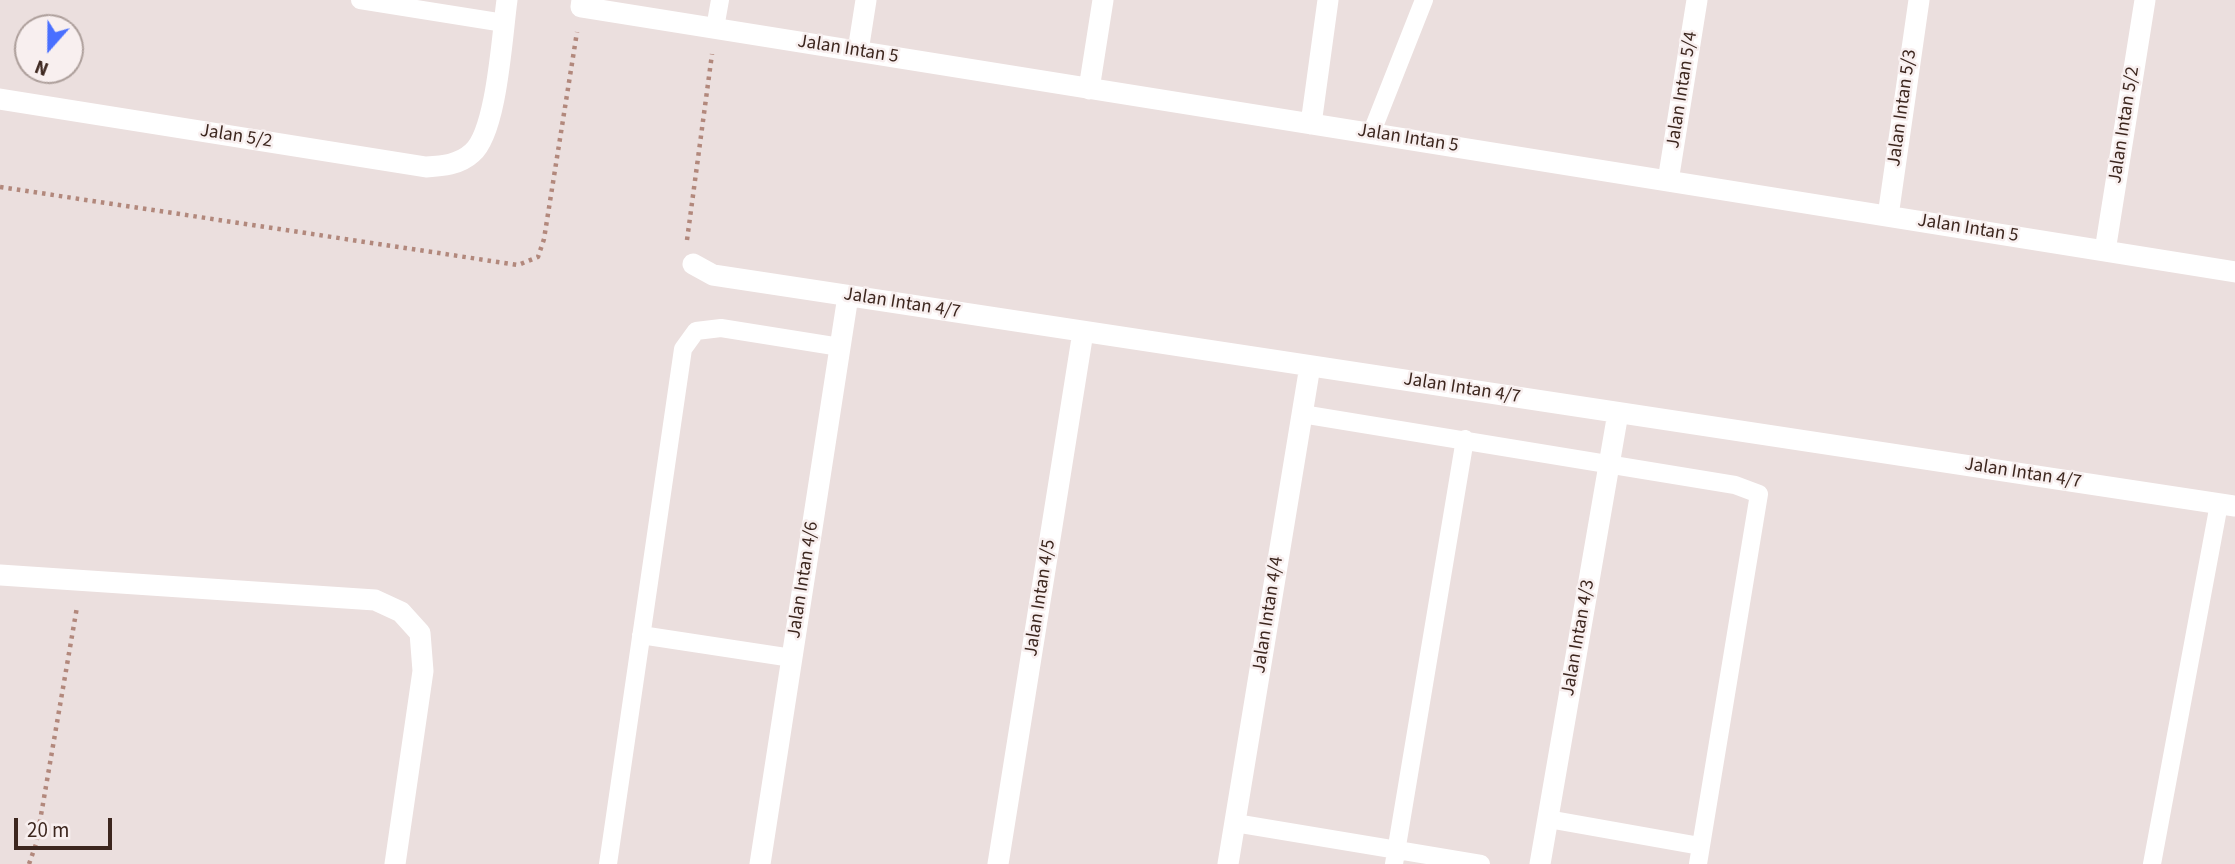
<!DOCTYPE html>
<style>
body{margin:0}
#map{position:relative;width:2235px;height:864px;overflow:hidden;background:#ebdfde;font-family:"Source Sans 3",sans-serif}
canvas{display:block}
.north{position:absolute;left:14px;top:14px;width:70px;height:70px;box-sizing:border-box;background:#f8efef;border:2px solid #ad9f9b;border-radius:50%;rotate:201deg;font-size:19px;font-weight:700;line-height:28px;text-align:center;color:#3c261e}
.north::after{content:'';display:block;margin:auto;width:24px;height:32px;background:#496fff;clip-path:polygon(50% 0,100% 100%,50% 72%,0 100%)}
.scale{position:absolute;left:14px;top:818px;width:98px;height:32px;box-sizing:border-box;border:4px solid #3c261e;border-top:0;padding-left:9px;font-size:21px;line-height:24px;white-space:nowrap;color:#3c261e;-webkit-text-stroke:5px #f8efef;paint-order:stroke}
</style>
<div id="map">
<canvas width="2235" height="864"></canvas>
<div class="north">N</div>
<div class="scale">20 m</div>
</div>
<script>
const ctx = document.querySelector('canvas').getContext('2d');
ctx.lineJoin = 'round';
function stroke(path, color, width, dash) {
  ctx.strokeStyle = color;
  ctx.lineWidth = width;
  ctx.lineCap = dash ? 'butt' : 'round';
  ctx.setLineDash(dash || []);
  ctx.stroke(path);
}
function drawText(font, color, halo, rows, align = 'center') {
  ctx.font = font + ' "Source Sans 3",sans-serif';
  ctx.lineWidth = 5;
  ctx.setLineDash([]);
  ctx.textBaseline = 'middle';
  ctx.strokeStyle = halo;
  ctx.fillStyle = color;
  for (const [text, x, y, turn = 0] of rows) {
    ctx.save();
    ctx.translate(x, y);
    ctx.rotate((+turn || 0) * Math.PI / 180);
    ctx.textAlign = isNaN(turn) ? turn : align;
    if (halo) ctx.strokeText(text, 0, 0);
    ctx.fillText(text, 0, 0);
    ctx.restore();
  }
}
const path = new Path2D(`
 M 0,187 L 518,265 L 538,257 L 544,239 L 577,32
 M 687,240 L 712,54
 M 29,864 L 36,844 L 77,607`);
const lane = new Path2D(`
 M 360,0 L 504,23
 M 715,28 L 720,0
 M 1371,134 L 1424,0
 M 1302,414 L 1735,485 L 1759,494 L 1698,864
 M 641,635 L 792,658
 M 1548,819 L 1700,846
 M 1235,823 L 1481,864
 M 608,864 L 683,349 L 696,331 L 721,328 L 840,347
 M 1394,864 L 1465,439
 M 2152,864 L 2219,504`);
const street = new Path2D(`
 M 582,0 L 581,7 L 2235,272
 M 858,51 L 866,0
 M 1089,89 L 1103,0
 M 0,99 L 426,167 C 442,166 459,165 472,153 C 497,132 502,35 507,0
 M 1311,124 L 1328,0
 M 1668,181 L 1697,0
 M 1888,216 L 1919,0
 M 2105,251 L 2145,0
 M 693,264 L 713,275 L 2235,506
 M 0,575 L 375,600 L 401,612 L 420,633 L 423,671 L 395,864
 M 760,864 L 848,296
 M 998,864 L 1083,332
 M 1228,864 L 1310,366
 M 1540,864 L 1618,413`);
const streetNames = [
 ["Jalan Intan 5",848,50,9],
 ["Jalan Intan 5/4",1683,90,-81],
 ["Jalan Intan 5/3",1903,108,-82],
 ["Jalan Intan 5/2",2125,125,-81],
 ["Jalan 5/2",236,137,9],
 ["Jalan Intan 5",1408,139,9],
 ["Jalan Intan 5",1968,229,9],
 ["Jalan Intan 4/7",902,304,9],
 ["Jalan Intan 4/7",1462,389,9],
 ["Jalan Intan 4/7",2023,474,9],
 ["Jalan Intan 4/6",804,580,-81],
 ["Jalan Intan 4/5",1041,598,-81],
 ["Jalan Intan 4/4",1269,615,-81],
 ["Jalan Intan 4/3",1579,638,-80]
];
stroke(path, '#b2887c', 4.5, [3.5, 5]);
stroke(lane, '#fff', 18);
stroke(street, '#fff', 21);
drawText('19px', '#3c261e', '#f8efef', streetNames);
</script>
